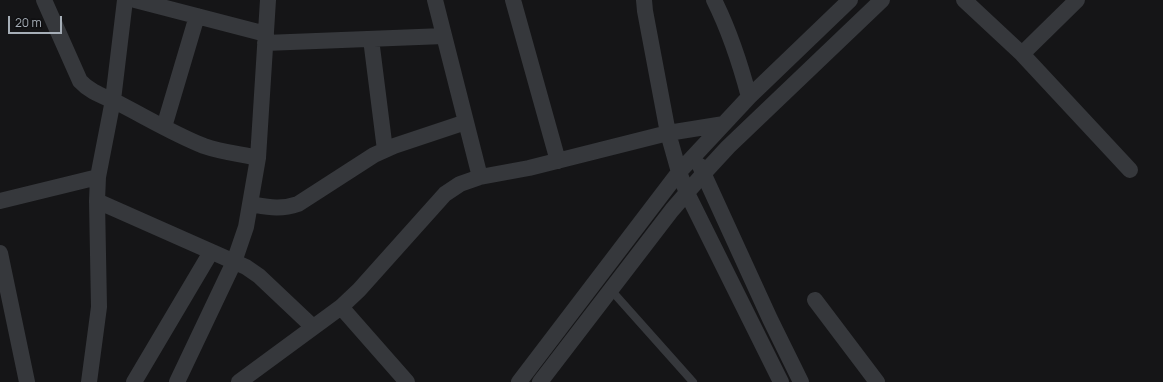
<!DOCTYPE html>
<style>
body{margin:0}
#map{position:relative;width:1163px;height:382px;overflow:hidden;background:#151517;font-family:Manrope,sans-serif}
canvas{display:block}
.scale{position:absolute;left:8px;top:16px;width:54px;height:18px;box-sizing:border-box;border:2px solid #a6aeb7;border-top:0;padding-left:5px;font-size:12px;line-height:14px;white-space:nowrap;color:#a6aeb7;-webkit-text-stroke:3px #101012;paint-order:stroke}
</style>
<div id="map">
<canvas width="1163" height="382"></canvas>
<div class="scale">20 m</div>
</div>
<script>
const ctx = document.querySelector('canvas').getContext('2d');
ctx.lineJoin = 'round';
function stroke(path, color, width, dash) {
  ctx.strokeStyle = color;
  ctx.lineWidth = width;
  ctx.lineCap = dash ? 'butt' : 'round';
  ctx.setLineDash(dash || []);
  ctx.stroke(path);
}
const service = new Path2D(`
 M 611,290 L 693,382`);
const minor = new Path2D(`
 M 44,0 L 80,81 C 92,94 107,97 122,105 C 149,119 176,135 204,146 C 221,152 240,154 258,158
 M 135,0 L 266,34
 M 435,0 L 480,177
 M 513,0 L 558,161
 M 644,0 L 645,11 L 668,133 L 679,172 L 687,193 L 781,382
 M 714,0 C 730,32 740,63 749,97
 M 964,0 L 1022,54 L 1130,170
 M 371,39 L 385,150
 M 265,43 L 444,36
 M 1022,54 L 1077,0
 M 164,127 L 197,16
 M 700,166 L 770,319 L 801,382
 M 0,201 L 98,177
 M 97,201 L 246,267 L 259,276 L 313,327
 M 250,204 C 268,207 280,210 298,204 L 374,155 L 394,146 L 466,122
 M 0,253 L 27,382
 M 815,300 L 877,382
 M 341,307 L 407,382
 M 89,382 L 99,307 L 97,201 L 98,177 L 113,100 L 125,0
 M 134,382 L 211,252
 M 177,382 L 234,262 L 246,227 L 258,158 L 268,0
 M 239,382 L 341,307 L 359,290 L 445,194 L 460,184 L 480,177 L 529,168 L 668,133 L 724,124
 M 519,382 L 679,172 L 749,97 L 850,0
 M 540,382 L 672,210 L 704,173 L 728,147 L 882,0`);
stroke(service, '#36383c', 8);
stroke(minor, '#36383c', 16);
</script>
